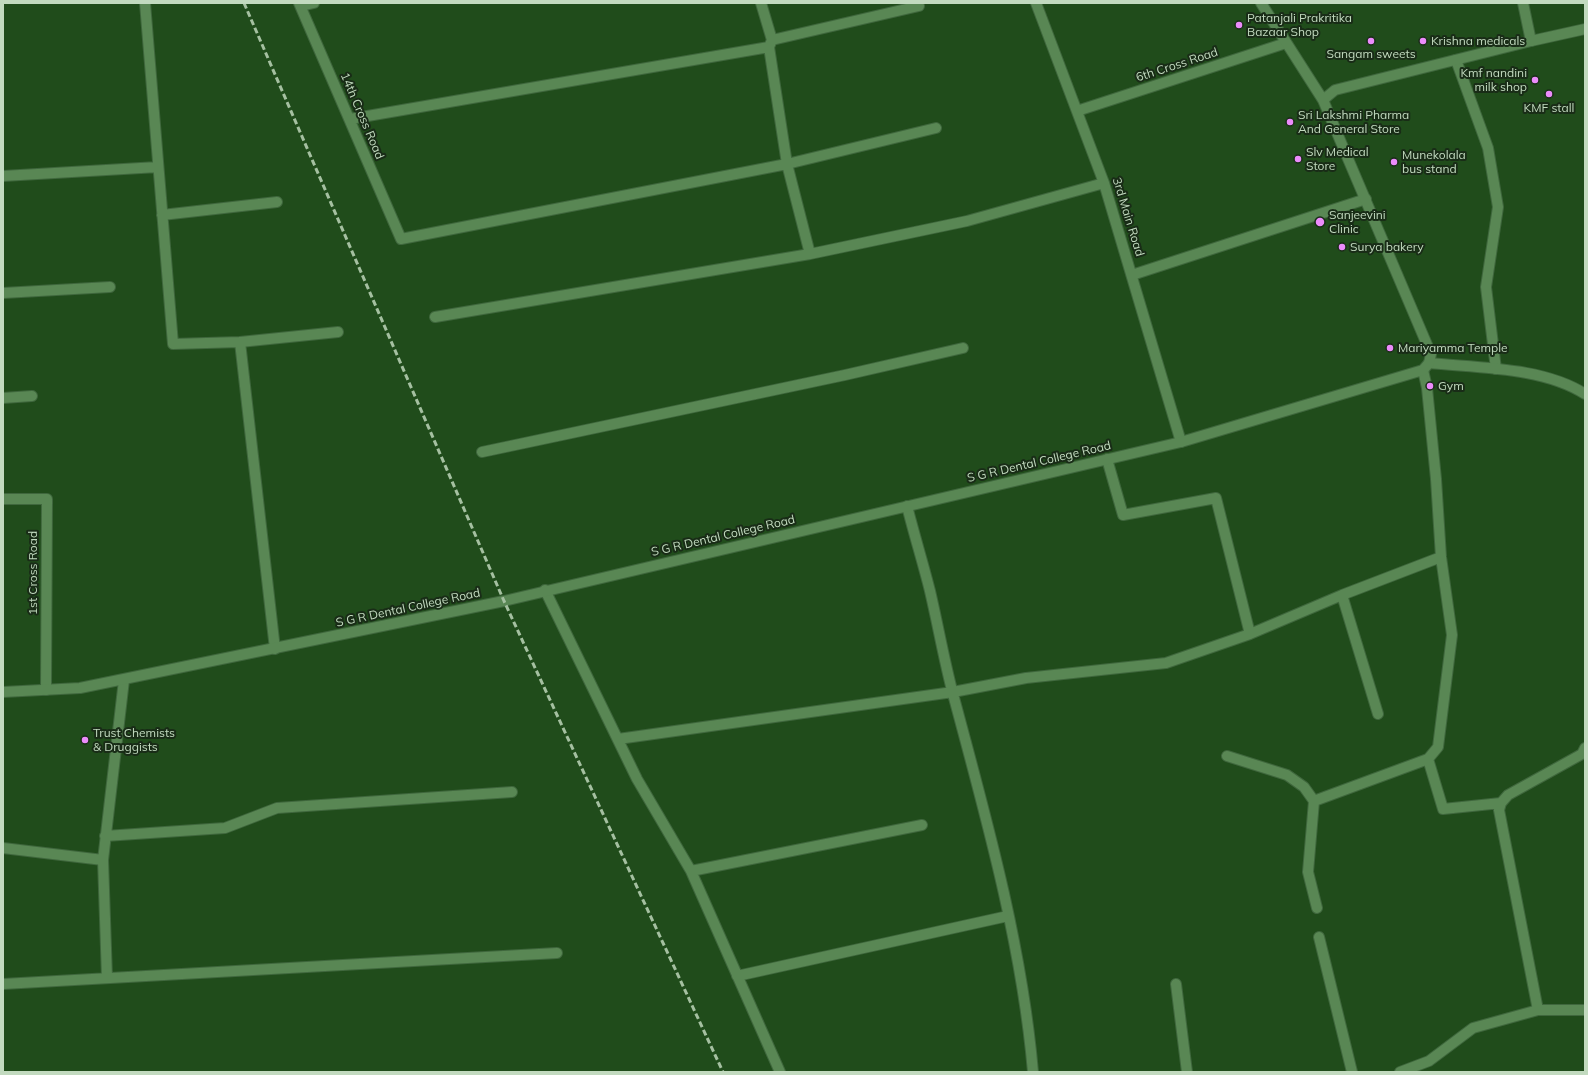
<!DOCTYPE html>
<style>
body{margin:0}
#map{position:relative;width:1588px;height:1075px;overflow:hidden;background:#204c1b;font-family:Mulish,sans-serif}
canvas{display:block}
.frame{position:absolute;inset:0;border:4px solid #c2dabf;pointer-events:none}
</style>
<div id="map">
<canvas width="1588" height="1075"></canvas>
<div class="frame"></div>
</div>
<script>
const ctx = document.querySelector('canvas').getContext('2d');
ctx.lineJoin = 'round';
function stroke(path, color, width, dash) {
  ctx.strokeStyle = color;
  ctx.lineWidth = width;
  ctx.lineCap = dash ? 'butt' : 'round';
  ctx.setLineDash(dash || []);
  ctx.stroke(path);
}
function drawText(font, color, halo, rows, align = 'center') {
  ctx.font = font + ' Mulish,sans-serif';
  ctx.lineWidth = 4;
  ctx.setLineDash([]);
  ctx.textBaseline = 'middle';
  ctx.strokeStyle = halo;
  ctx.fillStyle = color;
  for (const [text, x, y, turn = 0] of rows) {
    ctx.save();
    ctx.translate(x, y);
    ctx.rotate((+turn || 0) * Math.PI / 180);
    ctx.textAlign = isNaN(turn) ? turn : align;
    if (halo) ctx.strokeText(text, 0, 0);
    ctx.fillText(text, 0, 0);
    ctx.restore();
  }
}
const service = new Path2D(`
 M 1456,60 L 1488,148 L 1498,207 L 1486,287 L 1496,369`);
const minor = new Path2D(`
 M 145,3 L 173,344 L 240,342 L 275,649
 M 299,3 L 401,239 L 787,164 L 936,128
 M 761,3 L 772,40 L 769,47 L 787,164 L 810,254
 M 1036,3 L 1104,183 L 1181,442
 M 1523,3 L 1531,41
 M 301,6 L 314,3
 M 772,40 L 919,6
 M 1077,111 L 1286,43
 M 350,119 L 769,47
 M 3,176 L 158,167
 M 162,215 L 277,202
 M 1132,275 L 1366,199
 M 3,293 L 110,287
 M 435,317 L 810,254 L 967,221 L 1104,183
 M 240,342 L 338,332
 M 1429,363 C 1478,368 1543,367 1585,394
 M 3,398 L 32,396
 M 482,452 L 845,375 L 963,348
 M 1107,459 L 1123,515 L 1216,498 L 1250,634
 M 3,499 L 47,499 L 46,690
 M 907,506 C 914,534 923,563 930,591 C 938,625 944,660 953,694 C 986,817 1022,945 1033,1072
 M 545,590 L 637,779 L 691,871 L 780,1072
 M 1342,595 L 1378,714
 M 618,739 L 953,692 L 1026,678 L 1166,663 L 1250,634 L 1342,595 L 1441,557
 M 1227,756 L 1287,775 L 1304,787 L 1314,801
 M 1428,759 L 1443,809 L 1501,803
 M 105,836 L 225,828 L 277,808 L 512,792
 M 3,848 L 103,860
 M 691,871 L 922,825
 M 1317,908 L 1308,872 L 1314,801 L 1428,759 L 1438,747 L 1452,635 L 1441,557 L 1436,479 L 1427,388 L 1423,370
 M 1319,937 L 1352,1072
 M 737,976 L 1008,916
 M 107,978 L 103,860 L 124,680
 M 3,984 L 557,953
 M 1176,984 L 1187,1072
 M 1538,1010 L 1499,810 L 1501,803 L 1508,795 L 1582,754 L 1585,748
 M 1400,1072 L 1429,1061 L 1473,1028 L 1538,1010 L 1585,1010`);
const tertiary = new Path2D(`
 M 1323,100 L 1335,90 L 1531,41 L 1585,29
 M 3,692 L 80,688 L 504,601 L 1181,442 L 1423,370 L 1429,363 L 1431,354 L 1323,100 L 1261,3`);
const rail = new Path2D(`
 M 244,3 L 504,601 L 723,1072`);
const markers = [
 [1239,25,4,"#ec8cfb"],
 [1371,41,4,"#ec8cfb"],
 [1423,41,4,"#ec8cfb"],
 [1535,80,4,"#ec8cfb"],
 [1549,94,4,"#ec8cfb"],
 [1290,122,4,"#ec8cfb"],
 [1298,159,4,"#ec8cfb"],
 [1394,162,4,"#ec8cfb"],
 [1320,222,5,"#ec8cfb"],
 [1342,247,4,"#ec8cfb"],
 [1390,348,4,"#ec8cfb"],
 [1430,386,4,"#ec8cfb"],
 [85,740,4,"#ec8cfb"]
];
const poiNames = [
 ["Patanjali Prakritika",1247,18],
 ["Bazaar Shop",1247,32],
 ["Krishna medicals",1431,41],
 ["Sangam sweets",1371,54,"center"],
 ["Kmf nandini",1527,73,"right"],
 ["milk shop",1527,87,"right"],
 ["KMF stall",1549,108,"center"],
 ["Sri Lakshmi Pharma",1298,115],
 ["And General Store",1298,129],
 ["Slv Medical",1306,152],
 ["Store",1306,166],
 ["Munekolala",1402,155],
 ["bus stand",1402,169],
 ["Sanjeevini",1329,215],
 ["Clinic",1329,229],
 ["Surya bakery",1350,247],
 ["Mariyamma Temple",1398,348],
 ["Gym",1438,386],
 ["Trust Chemists",93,733],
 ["& Druggists",93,747]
];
const streetNames = [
 ["6th Cross Road",1177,65,-18],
 ["14th Cross Road",362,116,67],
 ["3rd Main Road",1128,217,73],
 ["S G R Dental College Road",1039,462,-13],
 ["S G R Dental College Road",723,536,-13],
 ["1st Cross Road",33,573,-90],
 ["S G R Dental College Road",408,608,-12]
];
stroke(service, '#3f673d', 12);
stroke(minor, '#3f673d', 12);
stroke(tertiary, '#3f673d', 12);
stroke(service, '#598754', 10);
stroke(minor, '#598754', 10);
stroke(tertiary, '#598754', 10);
stroke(rail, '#a5c0a1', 3, [6, 3]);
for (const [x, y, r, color] of markers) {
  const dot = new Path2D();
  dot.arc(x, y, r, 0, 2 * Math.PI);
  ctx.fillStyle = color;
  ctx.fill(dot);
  stroke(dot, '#192c17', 1.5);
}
drawText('12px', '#c2dabf', '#192c17', poiNames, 'left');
drawText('12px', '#c2dabf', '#192c17', streetNames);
</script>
